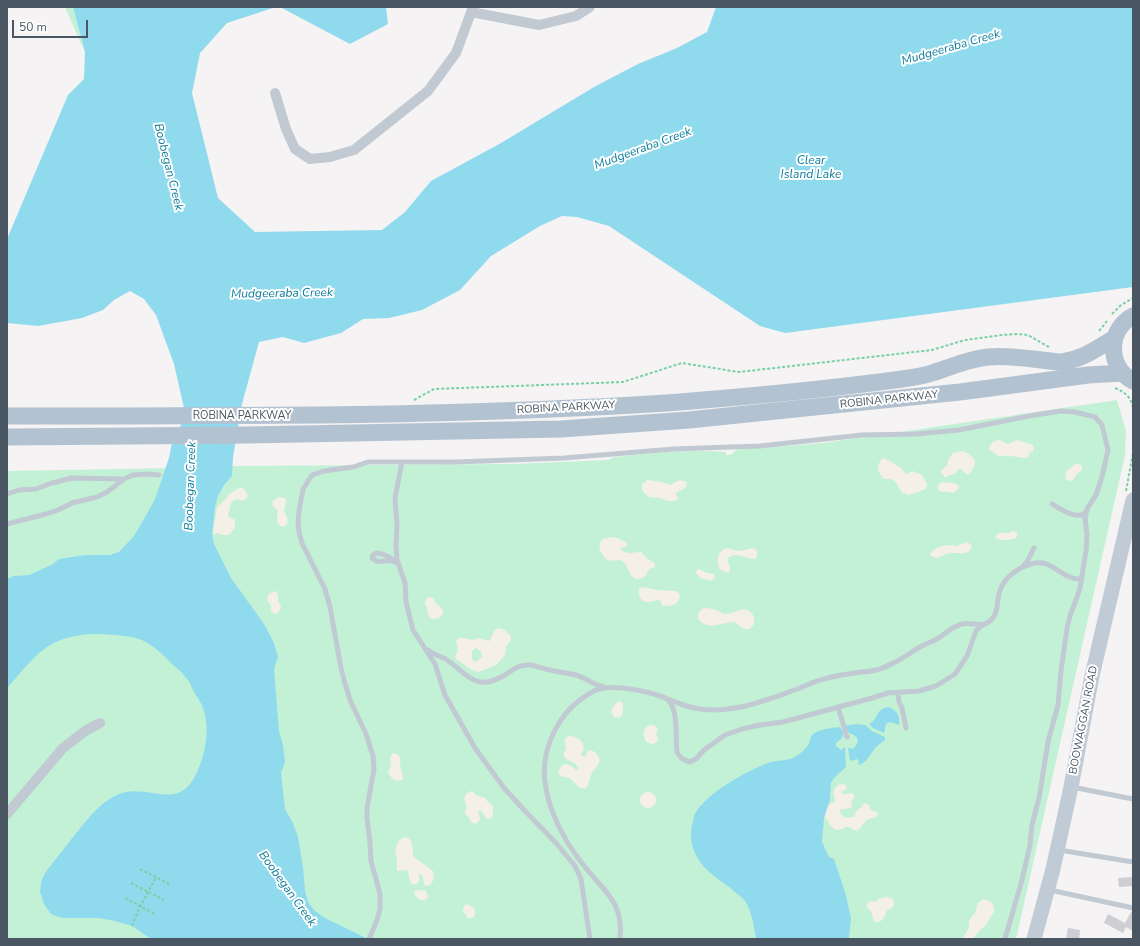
<!DOCTYPE html>
<style>
body{margin:0}
#map{position:relative;width:1140px;height:946px;overflow:hidden;background:#f5f3f3;font-family:"Nunito Sans",sans-serif}
canvas{display:block}
.frame{position:absolute;inset:0;border:8px solid #4a5661;pointer-events:none}
.scale{position:absolute;left:12px;top:20px;width:76px;height:18px;box-sizing:border-box;border:2px solid #4a5661;border-top:0;padding-left:5px;font-size:12px;line-height:14px;white-space:nowrap;color:#4a5661;-webkit-text-stroke:3px #fff;paint-order:stroke}
</style>
<div id="map">
<canvas width="1140" height="946"></canvas>
<div class="frame"></div>
<div class="scale">50 m</div>
</div>
<script>
const ctx = document.querySelector('canvas').getContext('2d');
ctx.lineJoin = 'round';
function paint(path, color) {
  ctx.fillStyle = color;
  ctx.fill(path, 'evenodd');
}
function stroke(path, color, width, dash) {
  ctx.strokeStyle = color;
  ctx.lineWidth = width;
  ctx.lineCap = dash ? 'butt' : 'round';
  ctx.setLineDash(dash || []);
  ctx.stroke(path);
}
function drawText(font, color, halo, rows, align = 'center') {
  ctx.font = font + ' "Nunito Sans",sans-serif';
  ctx.lineWidth = 4;
  ctx.setLineDash([]);
  ctx.textBaseline = 'middle';
  ctx.strokeStyle = halo;
  ctx.fillStyle = color;
  for (const [text, x, y, turn = 0] of rows) {
    ctx.save();
    ctx.translate(x, y);
    ctx.rotate((+turn || 0) * Math.PI / 180);
    ctx.textAlign = isNaN(turn) ? turn : align;
    if (halo) ctx.strokeText(text, 0, 0);
    ctx.fillText(text, 0, 0);
    ctx.restore();
  }
}
const green = new Path2D(`
 M 65,7 L 73,7 L 85,52 Z
 M 1117,400 L 1126,431 L 1125,455 L 1016,939 L 7,939 L 7,471 L 179,468 L 232,466 L 515,464 L 609,460 L 610,459 L 614,457 C 651,453 689,449 726,452 L 726,455 L 733,454 L 733,452 L 739,449 L 775,447 L 823,443 L 894,433 Z`);
const sand = new Path2D(`
 M 999,440 L 1002,441 L 1008,444 L 1017,440 L 1033,445 L 1034,449 L 1033,451 L 1029,453 L 1028,457 L 1026,458 C 1016,457 1008,455 998,456 L 989,449 C 990,443 994,441 999,440 Z
 M 962,451 C 966,452 975,457 975,462 C 975,465 972,470 971,472 L 969,474 L 966,474 L 961,469 L 959,469 L 955,474 L 949,475 L 947,477 L 945,477 L 941,472 L 941,470 L 947,466 L 948,460 L 953,453 Z
 M 883,458 L 890,461 L 901,468 L 905,473 L 907,474 L 912,471 L 922,475 L 927,484 L 926,489 L 909,495 L 903,493 C 895,485 899,478 884,479 C 877,473 876,464 883,458 Z
 M 1075,464 L 1080,464 C 1086,471 1079,471 1076,475 C 1074,477 1074,479 1073,481 L 1071,481 L 1065,479 L 1066,472 Z
 M 647,480 L 662,482 L 671,485 C 676,481 680,479 686,482 L 687,485 L 685,488 L 676,493 L 676,495 L 678,497 L 678,499 C 672,504 667,500 659,498 C 656,497 653,498 649,497 C 645,493 640,491 642,484 Z
 M 943,482 C 948,483 953,482 958,485 L 959,488 L 954,493 L 939,491 C 937,488 938,486 940,483 Z
 M 239,488 L 242,488 L 245,490 L 248,496 L 245,500 C 241,501 239,499 235,500 C 229,501 231,510 228,514 L 229,517 L 235,520 C 236,527 233,531 228,535 L 223,535 L 218,533 L 216,534 L 213,534 L 217,507 L 226,499 L 228,495 Z
 M 279,497 L 285,498 L 286,501 L 284,511 C 286,516 292,524 283,527 C 275,525 277,517 278,511 C 275,507 271,507 273,501 Z
 M 1014,531 L 1018,534 L 1016,538 C 1011,540 1000,541 995,538 L 997,534 L 1002,533 L 1008,533 Z
 M 612,537 L 617,538 L 627,543 L 627,545 L 625,547 L 620,548 L 620,549 C 629,556 631,552 641,552 L 647,559 L 650,560 L 655,564 L 655,566 C 654,568 651,568 650,569 C 646,572 648,576 642,578 C 628,584 630,562 620,560 C 616,559 612,562 608,560 C 602,557 595,544 603,539 C 606,538 609,538 612,537 Z
 M 967,542 L 972,545 C 971,557 957,552 949,553 C 945,554 941,557 936,558 L 930,555 L 931,552 L 938,547 L 949,545 L 956,546 Z
 M 726,548 C 731,548 735,551 739,551 C 747,551 761,542 756,559 C 747,560 733,549 727,560 L 730,567 L 730,570 L 728,573 L 721,570 L 719,568 C 716,558 718,552 726,548 Z
 M 699,569 L 707,573 L 714,574 L 715,578 L 711,581 L 700,578 L 696,573 L 697,570 Z
 M 642,587 L 657,590 L 675,591 L 679,593 C 683,603 670,608 662,605 L 660,600 C 656,600 651,602 647,602 C 640,602 638,593 639,589 Z
 M 275,591 L 277,592 L 278,597 L 278,602 L 281,605 L 280,610 L 276,614 L 273,613 L 271,610 L 271,605 C 268,601 265,600 269,594 Z
 M 429,597 L 433,598 L 437,605 L 442,608 L 443,613 L 439,618 C 425,622 430,611 425,604 L 426,599 Z
 M 705,608 C 709,608 713,609 717,610 C 720,612 722,614 726,614 C 733,614 740,608 747,610 C 758,614 756,631 745,629 C 740,628 738,623 735,622 C 720,622 710,632 698,619 C 697,613 700,610 705,608 Z
 M 498,628 L 505,630 L 511,636 L 511,640 L 506,647 L 505,655 L 496,665 L 479,672 L 472,670 L 456,659 L 455,656 L 458,651 L 456,641 L 458,638 L 464,638 L 473,640 L 479,638 L 489,641 L 490,640 L 494,631 ZM 476,648 L 477,648 L 481,652 L 482,657 L 477,661 L 475,662 L 472,659 L 472,651 Z
 M 618,701 L 622,702 C 624,705 623,713 621,717 L 619,718 L 614,717 C 608,711 614,706 618,701 Z
 M 650,725 L 655,726 L 658,729 L 656,733 L 658,739 L 656,743 L 652,744 L 646,742 C 643,735 642,728 650,725 Z
 M 569,736 C 578,736 589,744 581,754 L 582,756 L 586,756 L 587,752 L 590,750 L 595,752 L 599,757 C 601,765 596,766 592,773 C 589,777 589,785 587,787 C 580,793 574,780 569,778 C 566,776 563,777 560,776 L 558,773 L 560,768 L 564,764 L 570,765 L 576,770 L 578,769 L 578,767 C 573,758 558,762 566,748 C 565,743 563,739 569,736 Z
 M 393,753 C 403,754 399,762 401,769 C 402,772 403,775 403,779 C 397,783 391,779 388,772 L 391,765 L 390,758 Z
 M 844,784 L 847,787 L 846,789 L 841,792 L 841,793 L 844,794 L 852,793 L 854,795 L 854,797 L 851,802 C 855,811 844,807 839,811 L 843,816 L 846,818 L 849,817 L 854,817 L 857,810 L 862,807 L 864,803 L 868,804 L 871,810 L 876,812 L 878,813 L 877,817 C 873,818 867,818 864,823 C 861,826 860,829 857,831 L 849,827 L 845,827 C 833,835 831,824 824,816 L 827,805 L 831,804 L 835,801 C 834,791 831,793 838,785 Z
 M 471,791 L 473,792 L 476,795 L 485,798 L 488,802 L 493,806 C 493,811 494,816 490,819 C 485,819 484,815 482,811 L 477,812 L 479,814 L 480,820 L 476,824 L 471,822 L 469,817 L 466,815 L 465,812 L 467,806 L 464,799 L 466,794 Z
 M640 800a8 8 0 1 1 16 0a8 8 0 1 1-16 0Z
 M 406,837 C 415,841 411,850 414,857 L 433,871 C 435,878 432,889 424,885 L 423,877 L 421,874 L 419,874 C 420,879 419,886 412,884 L 410,882 L 408,871 L 406,870 L 397,871 L 397,858 L 395,851 C 397,845 398,838 406,837 Z
 M 416,890 L 426,891 L 428,896 L 427,899 C 422,902 416,898 414,893 Z
 M 886,897 L 893,899 L 894,905 L 892,908 L 887,910 C 885,916 882,925 874,921 L 871,911 C 867,909 867,907 867,904 L 870,901 L 876,902 L 878,899 Z
 M 983,899 L 990,901 L 992,903 L 994,908 L 994,912 L 985,926 L 980,930 L 973,939 L 962,939 L 969,928 L 969,920 L 975,913 L 978,903 Z
 M 467,904 L 473,907 C 475,910 476,914 473,918 L 468,918 L 463,911 L 464,906 Z`);
const water = new Path2D(`
 M 73,7 L 276,7 L 227,23 L 200,53 L 192,93 L 218,198 L 255,232 L 382,230 L 405,212 L 431,181 L 501,143 L 594,87 L 638,64 L 677,48 L 707,32 L 716,7 L 1133,7 L 1133,287 L 785,333 L 760,326 L 609,226 L 577,217 L 562,216 L 540,226 L 491,256 L 460,290 L 422,310 L 389,318 L 363,319 L 341,333 L 304,343 L 283,337 L 259,342 L 242,404 L 233,457 L 232,476 L 224,485 L 218,496 L 215,507 L 212,534 L 214,544 L 231,578 L 264,624 L 274,643 L 278,657 L 274,669 L 279,731 L 283,745 L 285,762 L 281,773 L 285,809 L 293,823 L 298,837 L 303,867 L 305,891 L 308,902 L 314,910 L 323,917 L 368,939 L 151,939 L 132,926 L 115,921 L 99,918 L 62,918 L 51,914 L 44,904 L 40,892 L 41,882 L 45,873 C 54,861 64,849 73,837 C 86,822 99,802 119,794 C 150,782 179,815 198,770 C 206,751 210,728 203,708 C 201,702 197,697 194,692 C 192,688 190,682 187,679 C 183,673 177,668 172,664 C 164,655 155,647 144,641 C 131,635 114,635 99,634 C 83,634 67,636 52,644 C 35,653 20,674 7,688 L 7,579 L 14,576 L 29,575 L 53,564 L 59,559 L 85,555 L 110,555 L 119,552 L 134,536 L 148,512 L 155,499 L 169,458 L 173,438 L 186,417 L 174,364 L 156,315 L 144,299 L 130,291 L 114,300 L 103,310 L 82,318 L 38,326 L 7,323 L 7,239 L 68,95 L 84,79 L 85,52 Z
 M 280,7 L 386,7 L 388,24 L 350,44 Z
 M 888,707 C 897,710 900,715 899,725 L 890,722 L 886,724 L 884,733 L 873,728 L 869,724 C 881,717 874,710 888,707 Z
 M 857,724 L 865,725 L 872,731 L 885,737 L 885,740 C 881,743 875,747 873,751 C 868,757 867,762 859,765 L 858,764 L 859,761 L 857,759 L 850,761 L 848,748 L 852,749 L 855,747 L 857,744 L 858,739 L 854,735 L 849,733 L 844,726 Z
 M 840,727 L 844,733 L 841,739 L 836,743 L 836,746 L 841,750 L 845,747 L 846,767 L 834,778 L 831,783 L 830,800 L 824,818 L 822,842 L 829,857 L 834,859 L 845,892 L 851,918 L 849,939 L 756,939 C 754,926 752,912 745,901 C 743,898 739,895 736,893 C 722,880 703,872 695,853 C 690,842 690,832 693,821 C 694,818 694,814 696,812 C 710,791 745,772 768,763 C 777,760 788,761 795,757 C 800,754 805,750 808,745 C 810,742 810,738 811,736 C 817,729 832,728 840,727 Z`);
const building = new Path2D(`
 M 1133,877 L 1133,886 L 1119,887 L 1118,878 Z
 M 1131,912 L 1133,912 L 1133,931 L 1126,927 L 1123,933 L 1104,923 L 1108,914 L 1125,923 Z
 M 1068,928 L 1080,930 L 1079,939 L 1066,939 Z`);
const path = new Path2D(`
 M 1112,314 L 1121,305 L 1133,298
 M 1099,331 L 1107,321
 M 1115,388 C 1125,392 1131,397 1133,408
 M 414,400 L 434,389 L 623,382 L 682,363 L 739,372 L 932,350 L 965,340 L 1002,335 L 1018,334 L 1028,335 L 1049,347
 M 1126,491 L 1133,453
 M 140,869 L 171,885
 M 131,883 L 164,900
 M 125,898 L 155,914
 M 132,926 L 138,911 L 156,877`);
const lane = new Path2D(`
 M 402,462 L 395,498 L 397,525 L 396,546 L 397,560 L 405,583 L 406,602 L 413,630 L 435,664 L 445,695 L 475,748 L 504,788 L 525,811 L 556,843 L 575,866 L 581,879 L 590,939
 M 7,494 L 19,490 L 36,489 L 52,483 L 72,478 L 124,479 L 133,475 L 147,474 L 159,475
 M 1052,504 C 1060,509 1079,522 1087,511
 M 7,524 L 46,514 L 58,510 L 72,503 L 97,497 L 107,492 L 124,479
 M 377,553 C 386,554 392,558 399,564 C 396,563 394,561 392,561 C 384,559 380,565 372,558 L 373,555 Z
 M 1023,566 L 1028,560 L 1034,548
 M 428,650 C 434,655 441,656 447,660 C 467,674 476,692 503,676 C 513,670 519,664 531,665 C 539,667 547,670 555,671 C 562,673 569,673 576,675 C 586,678 594,685 604,687
 M 898,693 L 899,702 L 902,708 L 906,728
 M 668,700 C 679,711 675,737 677,752 C 680,758 683,760 690,762 L 696,759 L 704,750 L 725,735 L 742,729 L 760,725 L 783,722 L 872,698 L 888,693 L 919,691 L 936,686 L 955,674 L 967,656 L 976,631 L 980,627 L 983,625
 M 838,707 L 847,737
 M 1072,787 L 1133,799
 M 1059,850 L 1133,862
 M 1050,890 L 1133,908
 M 369,939 L 377,920 L 380,909 L 380,894 L 371,861 L 370,843 L 367,818 L 367,808 L 374,769 L 373,756 L 366,734 L 350,700 L 344,680 L 341,668 L 330,607 L 325,589 L 302,543 L 299,532 L 298,523 L 299,511 L 303,489 L 312,475 L 324,471 L 353,467 L 368,462 L 456,462 L 564,458 L 674,449 L 760,446 L 862,435 L 915,434 L 959,430 L 1029,416 L 1061,411 L 1075,412 L 1095,417 L 1102,425 L 1108,450 L 1102,477 L 1096,495 L 1087,509 L 1085,518 L 1087,535 L 1086,551 L 1080,588 L 1076,600 L 1070,616 L 1067,628 L 1061,671 L 1058,705 L 1048,742 L 1039,798 L 1032,825 L 1030,845 L 1022,880 L 1005,939
 M 620,939 C 624,903 605,892 585,867 C 561,838 538,793 546,755 C 550,736 561,716 575,704 C 582,699 591,690 600,689 C 615,685 639,690 654,694 C 667,698 680,705 694,708 C 708,711 726,710 740,707 C 761,703 780,695 800,688 C 809,684 818,680 828,678 C 838,675 850,674 861,672 C 866,672 872,671 877,670 C 883,668 888,666 893,663 C 903,659 912,651 922,646 C 927,643 932,642 937,639 C 945,634 953,626 962,624 C 970,622 979,627 987,623 C 999,616 996,605 999,594 C 1002,579 1017,568 1031,564 C 1052,557 1062,581 1082,579`);
const street = new Path2D(`
 M 471,12 L 539,25 L 576,16 L 590,7
 M 275,93 L 286,129 L 295,149 L 310,159 L 330,157 L 354,150 L 428,91 L 456,53 L 473,7
 M 7,814 L 63,748 L 85,731 L 100,723`);
const secondary = new Path2D(`
 M 1034,939 L 1053,869 L 1071,787 L 1092,676 L 1133,500`);
const primary = new Path2D(`
 M 1133,316 C 1107,330 1107,367 1133,381
 M 7,416 C 135,416 263,416 391,414 C 483,412 575,409 667,403 C 744,397 819,390 895,380 C 908,378 920,377 932,373 C 951,367 968,359 988,357 C 1013,354 1038,361 1062,362 C 1086,358 1095,349 1115,338
 M 7,437 L 248,435 L 561,429 L 689,420 L 960,392 L 1088,375 L 1122,373`);
const streetNames = [
 ["ROBINA PARKWAY",889,400,-6],
 ["ROBINA PARKWAY",566,408,-3],
 ["ROBINA PARKWAY",242,416],
 ["BOOWAGGAN ROAD",1084,720,-79]
];
const waterNames = [
 ["Mudgeeraba Creek",951,48,-16],
 ["Mudgeeraba Creek",643,149,-20],
 ["Clear",811,161],
 ["Island Lake",811,175],
 ["Boobegan Creek",168,167,76],
 ["Mudgeeraba Creek",282,294,-1],
 ["Boobegan Creek",191,486,-88],
 ["Boobegan Creek",287,889,54]
];
paint(green, '#c3f1d5');
paint(sand, '#f5f0e5');
paint(water, '#90daee');
paint(building, '#cdcfd5');
stroke(path, '#7ad0a6', 2, [3, 2]);
stroke(lane, '#c1cad2', 5);
stroke(street, '#c1cad2', 10);
stroke(secondary, '#c1cbd6', 15);
stroke(primary, '#b3c2d1', 17);
drawText('11px', '#4a5661', '#fff', streetNames);
drawText('italic 12px', '#0c7c9b', '#fff', waterNames);
</script>
